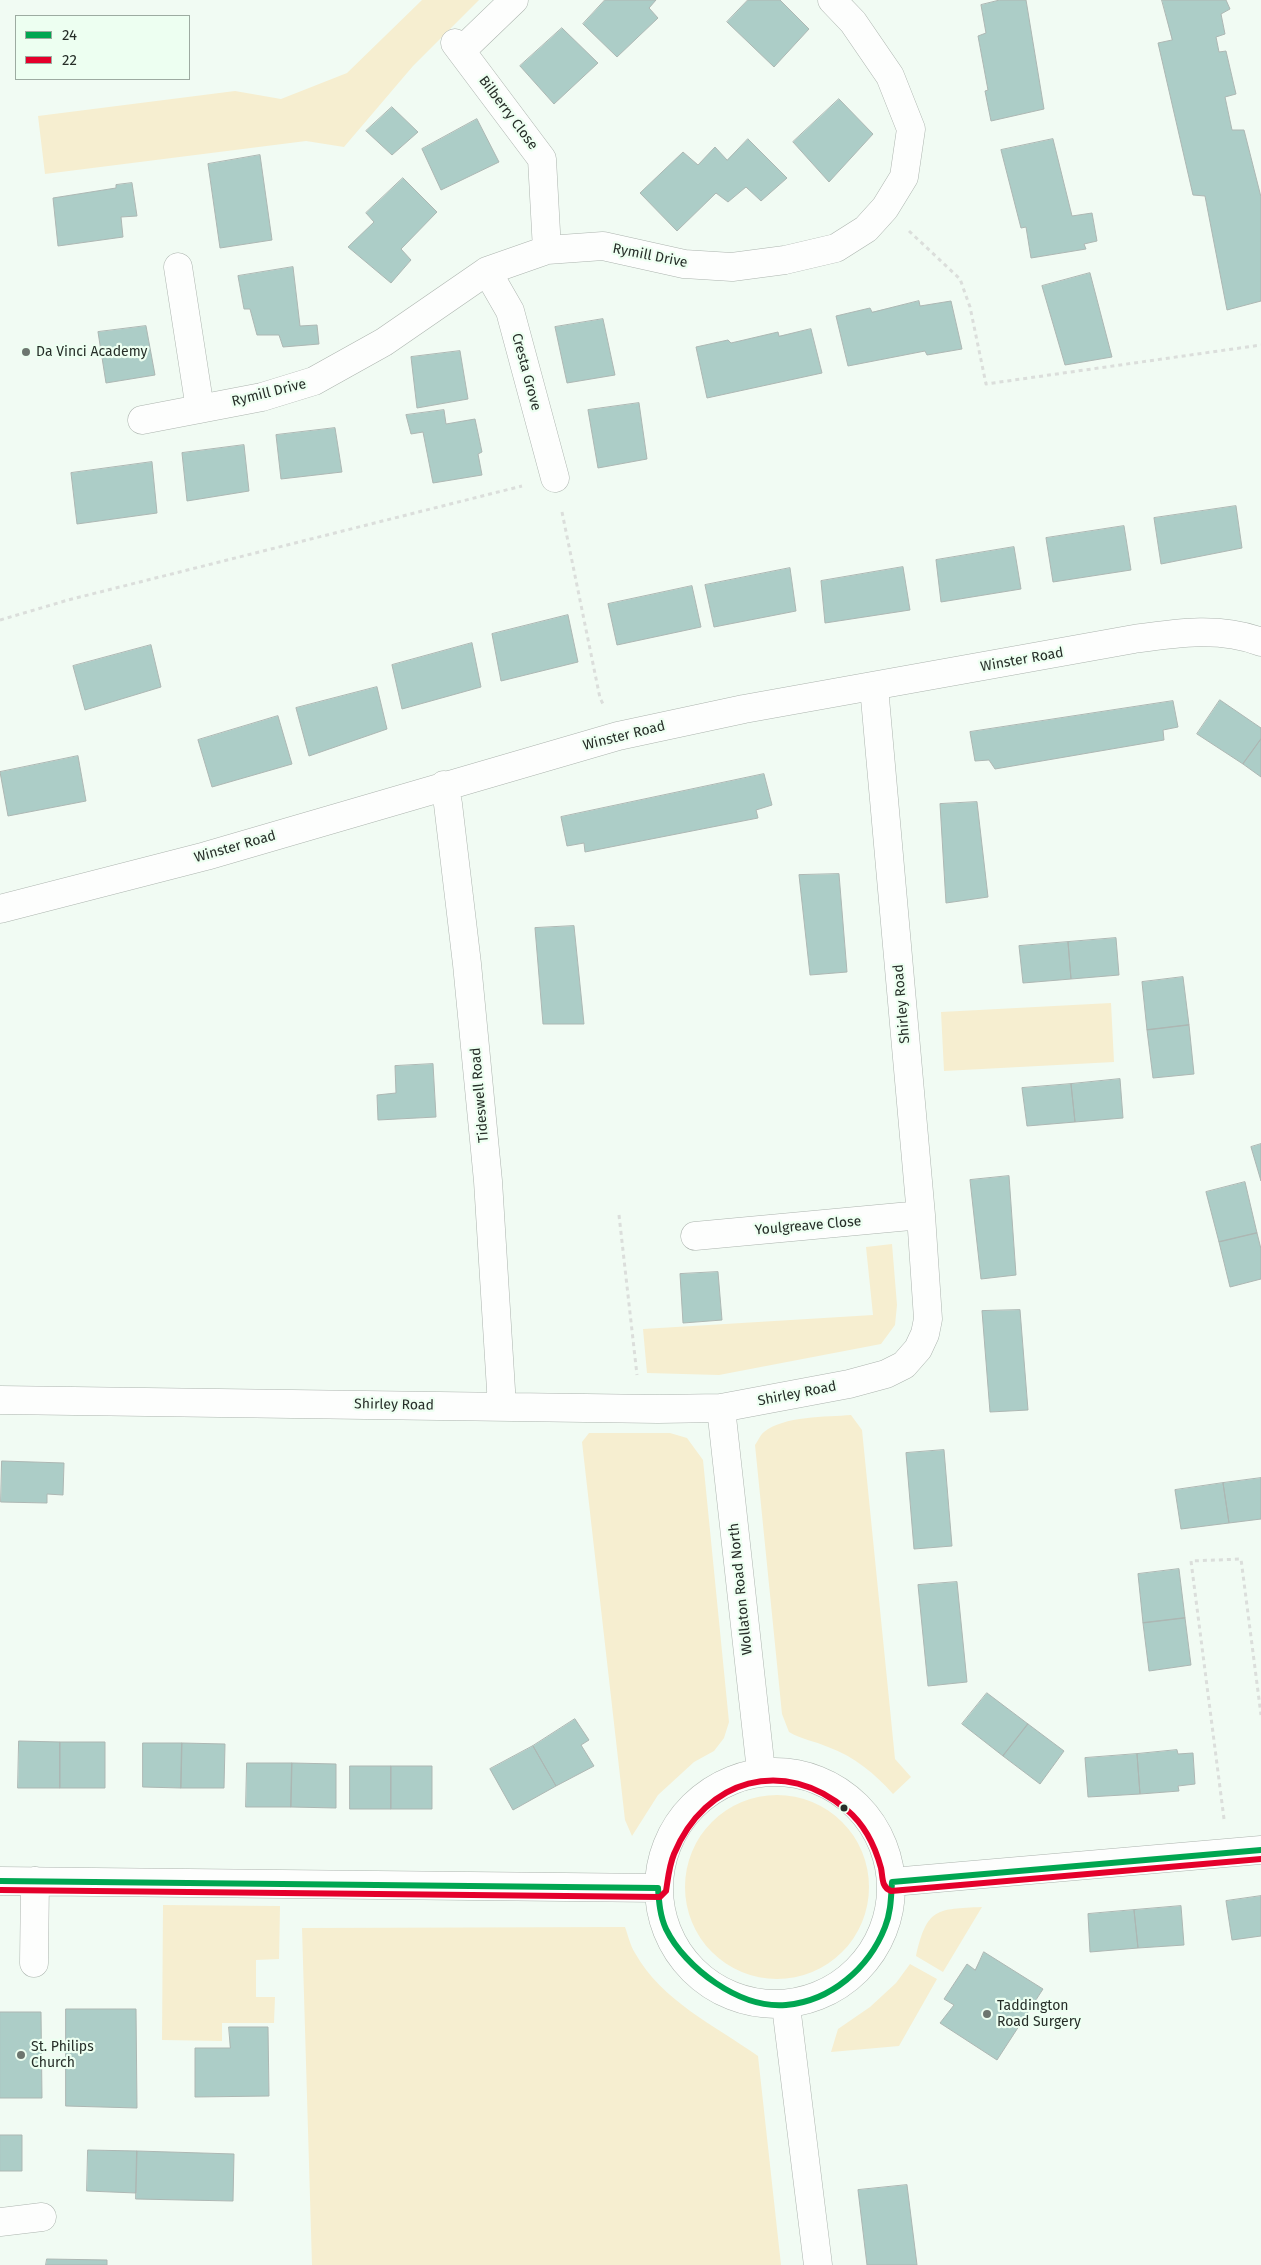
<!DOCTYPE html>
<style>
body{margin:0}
#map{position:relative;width:1261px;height:2265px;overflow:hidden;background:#f1fbf3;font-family:"Fira Sans",sans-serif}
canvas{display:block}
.legend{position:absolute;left:15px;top:15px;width:175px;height:65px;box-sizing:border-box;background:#edfff1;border:1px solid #9daba1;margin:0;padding:6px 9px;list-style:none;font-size:15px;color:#262e28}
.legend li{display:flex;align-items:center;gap:10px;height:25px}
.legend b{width:25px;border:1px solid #9daba1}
</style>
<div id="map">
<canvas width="1261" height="2265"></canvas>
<ul class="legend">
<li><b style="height:6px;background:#00a651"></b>24</li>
<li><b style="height:6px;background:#e4002b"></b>22</li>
</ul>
</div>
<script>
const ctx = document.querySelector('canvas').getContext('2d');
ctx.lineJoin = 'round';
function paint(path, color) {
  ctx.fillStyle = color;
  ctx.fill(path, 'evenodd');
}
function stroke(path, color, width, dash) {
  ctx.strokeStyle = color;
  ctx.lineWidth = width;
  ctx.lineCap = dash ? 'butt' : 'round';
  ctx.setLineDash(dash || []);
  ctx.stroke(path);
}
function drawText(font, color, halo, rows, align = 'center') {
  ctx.font = font + ' "Fira Sans",sans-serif';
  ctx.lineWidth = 4.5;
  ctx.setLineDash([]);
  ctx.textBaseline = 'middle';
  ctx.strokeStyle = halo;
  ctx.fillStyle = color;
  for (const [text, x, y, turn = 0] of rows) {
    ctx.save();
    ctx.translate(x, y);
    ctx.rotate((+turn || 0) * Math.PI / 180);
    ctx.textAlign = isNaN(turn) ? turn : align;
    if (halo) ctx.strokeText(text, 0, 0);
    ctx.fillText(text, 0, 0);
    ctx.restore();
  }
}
const green = new Path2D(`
 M 422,0 L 479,0 L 413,66 L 344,147 L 306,141 L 45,174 L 38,116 L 235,91 L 281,99 L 347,73 Z
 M 1111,1003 L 1114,1062 L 944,1071 L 941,1012 Z
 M 892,1244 L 897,1305 L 895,1325 L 881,1344 L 719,1375 L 647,1373 L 643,1329 L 873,1315 L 866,1247 Z
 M 851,1415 L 862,1430 L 895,1759 L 911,1777 L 893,1794 C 874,1773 855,1757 828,1747 C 814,1741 801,1739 789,1732 L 782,1714 L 755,1445 C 758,1441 760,1435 764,1432 C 783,1416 827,1417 851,1415 Z
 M 589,1433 L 670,1433 L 687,1438 L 703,1460 L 729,1722 L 724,1738 L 714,1751 L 694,1762 L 658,1795 L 632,1836 L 625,1820 L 582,1442 Z
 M685 1887a92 92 0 1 1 184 0a92 92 0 1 1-184 0Z
 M 163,1905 L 280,1906 L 279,1959 L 256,1960 L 256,1997 L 275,1997 L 274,2023 L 222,2023 L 222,2041 L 162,2040 Z
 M 982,1907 L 943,1972 L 916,1956 C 927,1908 936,1909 982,1907 Z
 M 625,1927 C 628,1935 630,1945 635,1953 C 662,2001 714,2025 758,2056 L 781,2265 L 312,2265 L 302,1928 Z
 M 910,1964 L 937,1979 L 899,2046 L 831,2052 L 838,2029 L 870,2007 L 896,1983 Z`);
const building = new Path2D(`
 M 605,0 L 656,0 L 649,8 L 658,18 L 617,57 L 583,24 Z
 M 748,0 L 780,0 L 809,29 L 774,67 L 727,22 Z
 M 1000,0 L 1026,0 L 1044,109 L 991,121 L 985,91 L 988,90 L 978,36 L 986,33 L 981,5 Z
 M 1162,0 L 1226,0 L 1230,9 L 1221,14 L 1225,34 L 1216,37 L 1219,52 L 1226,51 L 1236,94 L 1225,97 L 1232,130 L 1244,130 L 1261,197 L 1261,301 L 1227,310 L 1205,196 L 1193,195 L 1158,43 L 1172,40 Z
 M 562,28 L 598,63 L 554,104 L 520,66 Z
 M 839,99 L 873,134 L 829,182 L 793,142 Z
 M 392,107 L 418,132 L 392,155 L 366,131 Z
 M 477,119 L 499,162 L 441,190 L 422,149 Z
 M 748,139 L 787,178 L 761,201 L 746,187 L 728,202 L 716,193 L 677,231 L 640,193 L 683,152 L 698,165 L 715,147 L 727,160 Z
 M 1053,139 L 1072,216 L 1092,213 L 1097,241 L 1084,244 L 1086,249 L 1031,258 L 1026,227 L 1021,228 L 1001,150 Z
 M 260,155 L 272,240 L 220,248 L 208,164 Z
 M 403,178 L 437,212 L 401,249 L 411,260 L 391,283 L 348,247 L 374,222 L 366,213 Z
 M 132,183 L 137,216 L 121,217 L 123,237 L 58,246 L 53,198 L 116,188 L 116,185 Z
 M 293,267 L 300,326 L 317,325 L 319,344 L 283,347 L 279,335 L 257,335 L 250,309 L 244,309 L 238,276 Z
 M 1090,273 L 1112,357 L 1065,365 L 1042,286 Z
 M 919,301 L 920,306 L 951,301 L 962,349 L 927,355 L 925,351 L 848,366 L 836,316 L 870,308 L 872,312 Z
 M 603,319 L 615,375 L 567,383 L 555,327 Z
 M 146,326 L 155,375 L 106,383 L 98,332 Z
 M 811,329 L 822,373 L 707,398 L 696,347 L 728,340 L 731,343 L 778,332 L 779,336 Z
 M 460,351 L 468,399 L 417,408 L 411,357 Z
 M 639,403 L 647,459 L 598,468 L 588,410 Z
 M 444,410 L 446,424 L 475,419 L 482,452 L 478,454 L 482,475 L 433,483 L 423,432 L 411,434 L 406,415 Z
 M 335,428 L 342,472 L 281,479 L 276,435 Z
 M 244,445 L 249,491 L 187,501 L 182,453 Z
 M 152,462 L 157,513 L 77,524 L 71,473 Z
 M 1236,506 L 1242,548 L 1161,564 L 1154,518 Z
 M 1124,526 L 1131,570 L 1053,582 L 1046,538 Z
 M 1014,547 L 1021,589 L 941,602 L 936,560 Z
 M 903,567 L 910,610 L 825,623 L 821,581 Z
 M 790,568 L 796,611 L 714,627 L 705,585 Z
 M 692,586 L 701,627 L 617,645 L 608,604 Z
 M 568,615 L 578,662 L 501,681 L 492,634 Z
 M 472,643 L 481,687 L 402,709 L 392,665 Z
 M 151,645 L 161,687 L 85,710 L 73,666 Z
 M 377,687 L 387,729 L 309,756 L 296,708 Z
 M 1220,700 L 1261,728 L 1261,739 L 1243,764 L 1197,734 Z
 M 1173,701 L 1178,727 L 1163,730 L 1164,740 L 995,769 L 989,760 L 975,761 L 970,732 Z
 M 278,716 L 292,764 L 212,787 L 198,740 Z
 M 1261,739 L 1261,777 L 1243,764 Z
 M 78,756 L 86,801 L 8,816 L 0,772 Z
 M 764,774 L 772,805 L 756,810 L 758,818 L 585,852 L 584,843 L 567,846 L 561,817 Z
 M 977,802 L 988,897 L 946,903 L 940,804 Z
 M 839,874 L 847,972 L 810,975 L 799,875 Z
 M 574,926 L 584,1024 L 543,1024 L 535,928 Z
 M 1116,938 L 1119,975 L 1071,979 L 1068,942 Z
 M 1068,942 L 1071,979 L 1023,983 L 1019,946 Z
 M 1183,977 L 1189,1025 L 1147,1030 L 1142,982 Z
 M 1189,1025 L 1194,1074 L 1153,1078 L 1147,1030 Z
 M 433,1064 L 436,1117 L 378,1120 L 377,1095 L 396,1093 L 395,1066 Z
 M 1120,1079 L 1123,1118 L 1075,1122 L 1071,1084 Z
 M 1071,1084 L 1075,1122 L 1027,1126 L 1022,1088 Z
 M 1261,1144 L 1261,1181 L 1251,1147 Z
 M 1009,1176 L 1016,1275 L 981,1279 L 970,1180 Z
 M 1245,1182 L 1257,1233 L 1219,1242 L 1206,1192 Z
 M 1257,1233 L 1261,1249 L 1261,1279 L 1230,1287 L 1219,1242 Z
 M 718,1272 L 722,1320 L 683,1323 L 680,1274 Z
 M 1020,1310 L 1028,1410 L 990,1412 L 982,1311 Z
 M 944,1450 L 952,1546 L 914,1549 L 906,1453 Z
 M 2,1461 L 64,1463 L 63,1495 L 47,1494 L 47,1503 L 1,1502 Z
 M 1261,1478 L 1261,1519 L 1229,1523 L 1223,1483 Z
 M 1223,1483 L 1229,1523 L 1181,1529 L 1175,1490 Z
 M 1179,1569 L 1185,1618 L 1143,1623 L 1138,1574 Z
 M 957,1582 L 967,1682 L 928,1686 L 918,1585 Z
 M 1185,1618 L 1191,1665 L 1149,1671 L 1143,1623 Z
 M 987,1693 L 1028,1724 L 1003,1756 L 962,1724 Z
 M 575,1719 L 589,1740 L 581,1745 L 594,1766 L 556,1786 L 533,1746 Z
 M 1028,1724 L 1064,1751 L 1040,1784 L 1003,1756 Z
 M 19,1741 L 60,1742 L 60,1788 L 18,1788 Z
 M 60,1742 L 105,1742 L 105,1788 L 60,1788 Z
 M 143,1743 L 182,1743 L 181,1788 L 143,1787 Z
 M 182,1743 L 225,1744 L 224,1788 L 181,1788 Z
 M 533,1746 L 556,1786 L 513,1810 L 490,1769 Z
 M 1177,1750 L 1178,1754 L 1193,1753 L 1195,1784 L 1178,1786 L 1179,1791 L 1140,1794 L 1137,1754 Z
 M 1137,1754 L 1140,1794 L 1088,1797 L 1085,1758 Z
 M 247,1763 L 292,1763 L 291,1807 L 246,1807 Z
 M 292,1763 L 336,1764 L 336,1808 L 291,1807 Z
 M 350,1766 L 391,1766 L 391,1809 L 350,1809 Z
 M 391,1766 L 432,1766 L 432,1809 L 391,1809 Z
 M 1261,1896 L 1261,1936 L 1232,1940 L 1226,1901 Z
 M 1181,1906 L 1184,1945 L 1138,1948 L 1134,1910 Z
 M 1134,1910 L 1138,1948 L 1090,1952 L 1088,1914 Z
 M 984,1952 L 1043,1989 L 997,2060 L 940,2023 L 954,2005 L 944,1999 L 967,1964 L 975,1970 Z
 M 66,2009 L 136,2009 L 137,2108 L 66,2106 Z
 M 0,2012 L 41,2012 L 42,2098 L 0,2098 Z
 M 229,2027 L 268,2027 L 269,2096 L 195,2097 L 195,2048 L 230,2048 Z
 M 0,2135 L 22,2135 L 22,2171 L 0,2171 Z
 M 88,2150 L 137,2151 L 136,2193 L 87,2191 Z
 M 137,2151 L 234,2154 L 233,2201 L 136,2199 Z
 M 907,2185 L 917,2265 L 867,2265 L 858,2190 Z
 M 47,2259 L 107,2260 L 107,2265 L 46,2265 Z`);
const path = new Path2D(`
 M 909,231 L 960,279 L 970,307 L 986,384 L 1261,345
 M 562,512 L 600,698 L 604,706
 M 0,620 L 68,600 L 522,486
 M 619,1215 L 637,1375
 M 1224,1819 L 1191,1561 L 1241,1559 L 1261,1715`);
const minor = new Path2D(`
 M 455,43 L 542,159 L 547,250
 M 461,51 L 514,0
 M 178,267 L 200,409
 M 487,271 L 510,311 L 555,478
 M 142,420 L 262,397 L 314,381 L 384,342 L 487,271 L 547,250 L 603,246 L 684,264 L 732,267 L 785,260 L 836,248 L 866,229 L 885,208 L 904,177 L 911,129 L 890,76 L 853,22 L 832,0
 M 444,785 L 448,804 L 467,964 L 488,1181 L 502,1406
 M 0,909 L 206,856 L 618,736 L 744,709 L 1134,639 C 1176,633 1220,626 1261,642
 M 695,1236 L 921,1215
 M 0,1400 L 658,1409 L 721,1408 L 849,1384 L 886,1374 L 904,1365 L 918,1349 L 925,1334 L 928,1319 L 921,1215 L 874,687
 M 721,1408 L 761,1771
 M659 1888a116 116 0 1 1 232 0a116 116 0 1 1-232 0Z
 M 0,1881 L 658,1888
 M 892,1882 L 1261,1850
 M 34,1963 L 35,1881
 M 786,2006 L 818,2265
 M 0,2222 L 42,2217`);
const bus1 = new Path2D(`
 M 0,1881 L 658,1888 C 659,1902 660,1916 666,1929 C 685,1968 740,2009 786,2005 C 831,2001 869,1968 885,1927 C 891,1912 891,1897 892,1882 L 1261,1850`);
const bus2 = new Path2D(`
 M 0,1890 L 660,1897 L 666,1891 C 668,1879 669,1866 674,1854 C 705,1779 784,1756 847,1810 C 865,1825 875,1846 881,1868 C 883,1877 881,1887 891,1891 L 1261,1859`);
const markers = [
 [26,352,5,"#6d766f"],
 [844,1808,4.5,"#262e28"],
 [987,2014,5,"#6d766f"],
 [21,2055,5,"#6d766f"]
];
const streetNames = [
 ["Bilberry Close",508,113,53],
 ["Rymill Drive",650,256,11],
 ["Cresta Grove",526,372,75],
 ["Rymill Drive",269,393,-14],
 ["Winster Road",1022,660,-10],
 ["Winster Road",624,736,-14],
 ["Winster Road",235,847,-16],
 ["Shirley Road",902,1004,-95],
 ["Tideswell Road",480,1095,-95],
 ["Youlgreave Close",808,1226,-5],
 ["Shirley Road",797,1394,-11],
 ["Shirley Road",394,1405,1],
 ["Wollaton Road North",741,1589,-96]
];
const poiNames = [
 ["Da Vinci Academy",36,352],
 ["Taddington",997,2006],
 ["Road Surgery",997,2022],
 ["St. Philips",31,2047],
 ["Church",31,2063]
];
paint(green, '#f6eed0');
paint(building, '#accdc7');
stroke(building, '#adb7b3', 1);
stroke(minor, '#acb4ae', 29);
stroke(path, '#dbdedb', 3, [4, 4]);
stroke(minor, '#fdfefd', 28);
stroke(bus1, '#00a651', 6);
stroke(bus2, '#e4002b', 6);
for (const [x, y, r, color] of markers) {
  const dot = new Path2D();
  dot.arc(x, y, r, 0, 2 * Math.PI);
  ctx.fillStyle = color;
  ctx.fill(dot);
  stroke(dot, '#edfff1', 2);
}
drawText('14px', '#262e28', '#edfff1', streetNames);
drawText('14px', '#262e28', '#edfff1', poiNames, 'left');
</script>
